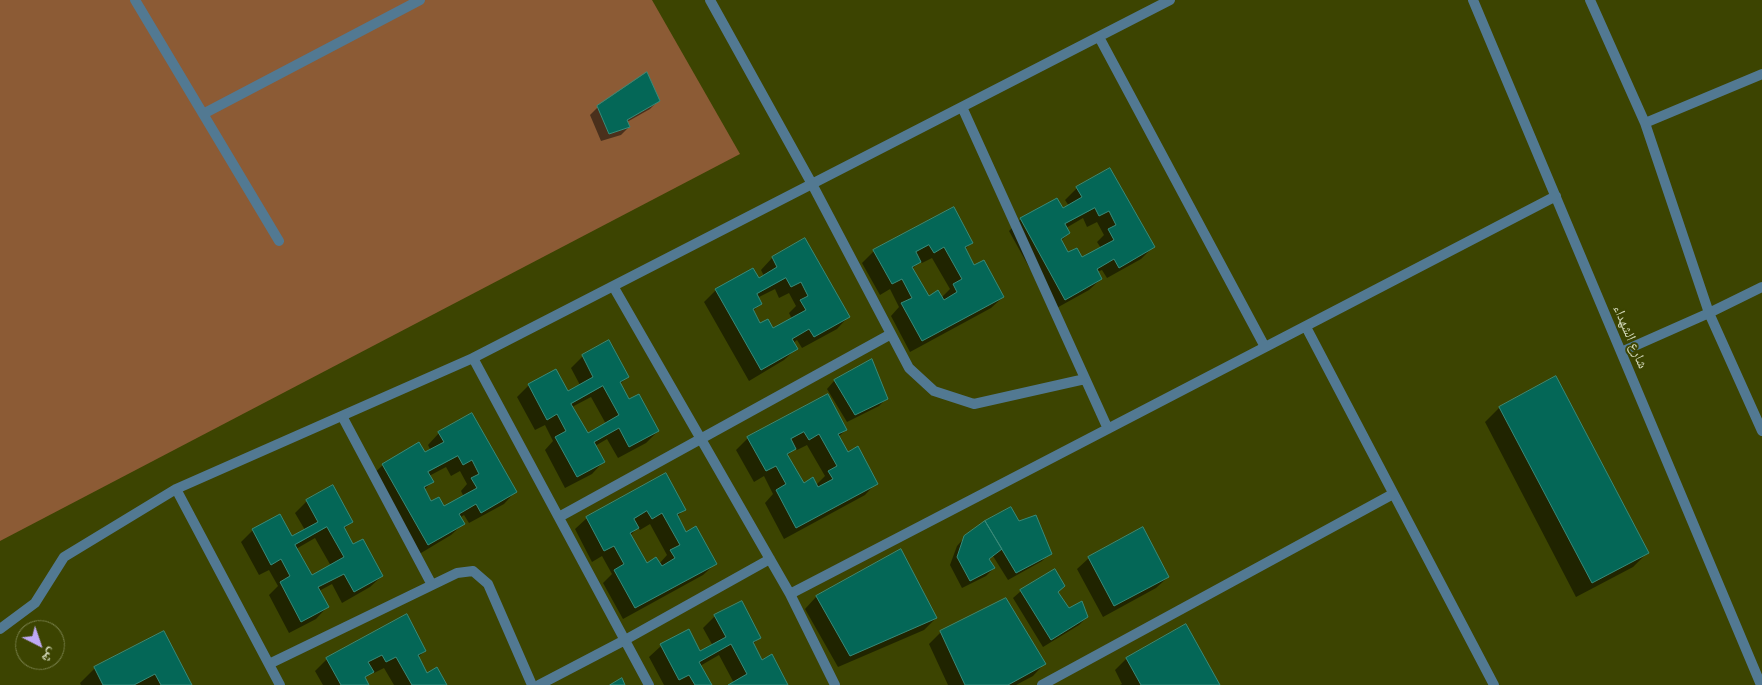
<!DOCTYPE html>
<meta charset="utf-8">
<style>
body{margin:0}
#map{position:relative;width:1762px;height:685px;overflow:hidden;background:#3c4401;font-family:"Fira Sans","Noto Naskh Arabic",sans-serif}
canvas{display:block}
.north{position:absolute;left:15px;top:620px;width:50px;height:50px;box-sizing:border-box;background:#3c4401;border:1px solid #79804b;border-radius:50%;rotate:139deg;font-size:14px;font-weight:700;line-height:20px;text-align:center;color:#d4dabb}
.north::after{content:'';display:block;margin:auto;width:18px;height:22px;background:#bfa9f4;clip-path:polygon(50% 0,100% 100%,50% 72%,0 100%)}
</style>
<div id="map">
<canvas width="1762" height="685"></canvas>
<div class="north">ش</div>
</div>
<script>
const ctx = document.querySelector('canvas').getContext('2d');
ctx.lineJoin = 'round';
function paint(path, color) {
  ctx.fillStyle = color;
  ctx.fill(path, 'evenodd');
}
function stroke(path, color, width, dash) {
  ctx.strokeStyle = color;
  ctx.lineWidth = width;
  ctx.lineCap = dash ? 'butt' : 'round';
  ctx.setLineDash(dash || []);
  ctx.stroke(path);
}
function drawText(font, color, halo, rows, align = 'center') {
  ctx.font = font + ' "Fira Sans","Noto Naskh Arabic",sans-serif';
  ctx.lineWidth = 4;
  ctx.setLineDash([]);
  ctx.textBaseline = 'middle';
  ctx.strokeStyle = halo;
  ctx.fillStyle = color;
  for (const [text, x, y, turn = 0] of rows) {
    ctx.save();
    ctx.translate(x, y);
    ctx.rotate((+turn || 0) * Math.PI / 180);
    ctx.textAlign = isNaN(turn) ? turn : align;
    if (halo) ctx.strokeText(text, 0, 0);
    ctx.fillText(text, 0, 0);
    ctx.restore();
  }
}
const green = new Path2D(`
 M 0,0 L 652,0 L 740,154 L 0,541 Z`);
const shadow = new Path2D(`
 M 658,101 L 650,109 L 627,122 L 629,127 L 621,135 L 601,141 L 590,115 L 598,107 Z
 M 1110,170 L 1153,247 L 1141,259 L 1107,278 L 1102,270 L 1097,272 L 1101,279 L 1089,290 L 1053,310 L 1009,231 L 1021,219 L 1057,199 L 1063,209 L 1069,206 L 1065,200 L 1077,188 ZM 1083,218 L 1087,227 L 1097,222 L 1104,235 L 1097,242 L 1101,248 L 1081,259 L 1068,254 L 1061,241 L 1069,233 L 1066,228 Z
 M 953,208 L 971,243 L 964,250 L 973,267 L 1003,297 L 991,308 L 910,352 L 891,316 L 899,307 L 890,289 L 880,295 L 862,263 L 874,251 ZM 932,258 L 950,289 L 941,298 L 928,298 L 912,269 L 920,261 L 922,263 Z
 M 805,240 L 848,317 L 837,329 L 802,348 L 797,340 L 793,343 L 796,349 L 784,360 L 749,381 L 704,302 L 716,290 L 758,280 L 764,276 L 761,270 L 772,258 ZM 775,289 L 779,298 L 789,293 L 796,306 L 789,313 L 792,319 L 773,329 L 759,325 L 752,312 L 760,304 L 757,298 Z
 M 583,356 L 627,377 L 620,384 L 629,401 L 658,431 L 646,443 L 618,458 L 607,439 L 595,446 L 603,462 L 592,474 L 565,488 L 545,450 L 553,441 L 545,425 L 535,430 L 517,397 L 529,385 L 556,371 L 567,392 L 580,385 L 571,368 ZM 591,397 L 606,424 L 588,435 L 572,407 Z
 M 872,361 L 887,398 L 879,406 L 847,422 L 827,389 L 834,381 Z
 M 1556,378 L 1648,552 L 1633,567 L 1576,597 L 1485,422 L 1499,408 Z
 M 827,395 L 846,430 L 838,437 L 847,453 L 876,483 L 865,495 L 784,539 L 765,503 L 773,494 L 764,476 L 754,482 L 736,450 L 748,438 ZM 807,445 L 825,476 L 816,485 L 803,485 L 787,456 L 795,448 L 797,450 Z
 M 439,433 L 515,492 L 504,504 L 469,523 L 464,515 L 459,518 L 463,524 L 451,535 L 416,556 L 371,476 L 383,465 L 425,454 L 431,451 L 428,445 ZM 446,467 L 451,476 L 460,471 L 467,484 L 461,491 L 464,497 L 444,507 L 431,503 L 424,490 L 432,482 L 429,476 Z
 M 666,475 L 684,509 L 677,517 L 686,533 L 715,564 L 703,575 L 623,619 L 603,583 L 612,574 L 602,556 L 592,562 L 575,529 L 587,518 ZM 650,524 L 667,555 L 659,564 L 646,564 L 630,536 L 638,527 L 640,530 Z
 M 307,501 L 351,522 L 344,529 L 353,546 L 382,576 L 370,587 L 342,603 L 332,584 L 319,591 L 327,607 L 316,619 L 289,633 L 269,595 L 278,586 L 269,570 L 259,575 L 241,542 L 253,530 L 291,537 L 305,530 L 295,513 ZM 315,538 L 331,566 L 311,577 L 296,549 Z
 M 1018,523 L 1050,553 L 1042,561 L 1008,580 L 993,556 L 988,560 L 994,568 L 986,576 L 962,588 L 950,565 L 957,546 L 965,537 Z
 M 901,551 L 936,618 L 924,630 L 838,667 L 805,609 L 816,597 Z
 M 1089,558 L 1168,577 L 1156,588 L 1103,617 L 1077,569 Z
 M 1021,591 L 1069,609 L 1087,617 L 1079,625 L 1043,647 L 1013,598 Z
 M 715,616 L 760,637 L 752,645 L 761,661 L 787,685 L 730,685 L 734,683 L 719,655 L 700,666 L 710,685 L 664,685 L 649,657 L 661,646 L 699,652 L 713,646 L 703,628 Z
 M 163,632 L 191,685 L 81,685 L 80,683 L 95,668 Z
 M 941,632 L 1044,664 L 1033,676 L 1016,685 L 948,685 L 929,644 Z
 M 425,651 L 417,658 L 426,675 L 445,685 L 394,685 L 384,668 L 374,673 L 373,671 L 364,679 L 368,685 L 323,685 L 315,671 L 327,659 Z
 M 1126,659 L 1219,685 L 1120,685 L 1122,684 L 1115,670 Z`);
const building = new Path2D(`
 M 647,72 L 660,101 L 627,120 L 630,127 L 609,134 L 597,106 Z
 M 1110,168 L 1155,247 L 1119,268 L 1114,259 L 1097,269 L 1102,279 L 1065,300 L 1020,218 L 1057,198 L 1063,208 L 1082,197 L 1076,187 ZM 1095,208 L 1099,216 L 1109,211 L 1116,225 L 1108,229 L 1114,240 L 1082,257 L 1077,248 L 1068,252 L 1061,239 L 1070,233 L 1065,224 Z
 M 954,207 L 973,243 L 965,247 L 974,265 L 984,260 L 1004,297 L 922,341 L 901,303 L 912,298 L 902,279 L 892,284 L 873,250 ZM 929,245 L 934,253 L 944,247 L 962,279 L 953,284 L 957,292 L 944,300 L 938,290 L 929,296 L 912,267 L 921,262 L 916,252 Z
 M 805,238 L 850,317 L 814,337 L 809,329 L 792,339 L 798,349 L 761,370 L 715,289 L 753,268 L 759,278 L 777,267 L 772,257 ZM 786,278 L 791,287 L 801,282 L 808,296 L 800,300 L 806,310 L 773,328 L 768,319 L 760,323 L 753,309 L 762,304 L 757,294 Z
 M 609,340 L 629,377 L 620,382 L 629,399 L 639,394 L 659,431 L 629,447 L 619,428 L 594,442 L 605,462 L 577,477 L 555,437 L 566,431 L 557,414 L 547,420 L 528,384 L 556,369 L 568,391 L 593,377 L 582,355 ZM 603,386 L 619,415 L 588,433 L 571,404 Z
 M 872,359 L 888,399 L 855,415 L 834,380 Z
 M 1556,376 L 1649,553 L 1592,583 L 1499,407 Z
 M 828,394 L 847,430 L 838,434 L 848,452 L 858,446 L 878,484 L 796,528 L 776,490 L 786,484 L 776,466 L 766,471 L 747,437 ZM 804,432 L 809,440 L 819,434 L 837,466 L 828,471 L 833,479 L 818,487 L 813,477 L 804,483 L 787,454 L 796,449 L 791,439 Z
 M 472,413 L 517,492 L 481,513 L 476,504 L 459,514 L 465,524 L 428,545 L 382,464 L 419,442 L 425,452 L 444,442 L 438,432 ZM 458,456 L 463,465 L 472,460 L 479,474 L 471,478 L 477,488 L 444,506 L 439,497 L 431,501 L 424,487 L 434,482 L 428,472 Z
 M 666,473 L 686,510 L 677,514 L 686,532 L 696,526 L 717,564 L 635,608 L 614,570 L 624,564 L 614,546 L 604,551 L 586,517 ZM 647,511 L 652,519 L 662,513 L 680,545 L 670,550 L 675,558 L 662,566 L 656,557 L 647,563 L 630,533 L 639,528 L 634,519 Z
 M 333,485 L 353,522 L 344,527 L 353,544 L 363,539 L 383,576 L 354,592 L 344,574 L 318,587 L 329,607 L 301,622 L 280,582 L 290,576 L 281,559 L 271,565 L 252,529 L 280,514 L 292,536 L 318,522 L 306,500 ZM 327,527 L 344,557 L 312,575 L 295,545 Z
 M 1011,507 L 1019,521 L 1036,515 L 1052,554 L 1016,573 L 985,521 Z
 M 985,521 L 1002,549 L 989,559 L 995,568 L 970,581 L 957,557 L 964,536 Z
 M 1143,527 L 1169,577 L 1114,606 L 1088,557 Z
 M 901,549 L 937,618 L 850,656 L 816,596 Z
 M 1055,569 L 1065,586 L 1058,592 L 1069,608 L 1082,601 L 1088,617 L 1051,640 L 1020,590 Z
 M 1006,598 L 1046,664 L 1008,685 L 965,685 L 940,631 Z
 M 742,601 L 761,638 L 753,642 L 762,660 L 772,654 L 788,685 L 728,685 L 747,674 L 731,644 L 699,662 L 712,685 L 695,685 L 689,675 L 679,680 L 660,644 L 689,629 L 700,651 L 726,637 L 714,615 Z
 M 407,614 L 426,651 L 418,655 L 427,673 L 437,667 L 447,685 L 412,685 L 396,657 L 386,662 L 382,655 L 368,662 L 374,672 L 365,677 L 369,685 L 341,685 L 326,658 Z
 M 1186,624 L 1220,685 L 1141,685 L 1126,658 Z
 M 164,631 L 192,685 L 161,685 L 155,674 L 134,685 L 103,685 L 94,667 Z
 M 622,678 L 625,685 L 610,685 Z`);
const lane = new Path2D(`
 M 135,0 L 279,241
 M 203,114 L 420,0`);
const street = new Path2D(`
 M 710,0 L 812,184 L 909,368 L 934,391 L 974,404 L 1085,379
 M 1473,0 L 1761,685
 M 1590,0 L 1645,123 L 1709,313 L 1762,431
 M 1099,37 L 1265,347
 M 962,107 L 1108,429
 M 1645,123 L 1762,74
 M 613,286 L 790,594 L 835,685
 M 1306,327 L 1494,685
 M 1621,352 L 1709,313 L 1762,287
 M 473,358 L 649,685
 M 342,416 L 432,585
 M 176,489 L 280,685
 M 559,517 L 891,334
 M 790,594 L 1556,196
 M 0,629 L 35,603 L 64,557 L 176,489 L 473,358 L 1170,0
 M 269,664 L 457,573 L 473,571 L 488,584 L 532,685
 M 539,685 L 625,640 L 770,559
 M 1042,685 L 1393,494`);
const streetNames = [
 ["شارع الشهداء",1630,337,67]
];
paint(green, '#8c5b35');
paint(shadow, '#0007');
paint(building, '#046757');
stroke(building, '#388a79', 1);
stroke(lane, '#527992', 10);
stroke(street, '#527992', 10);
drawText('14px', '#d4dabb', '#3c4401', streetNames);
</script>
